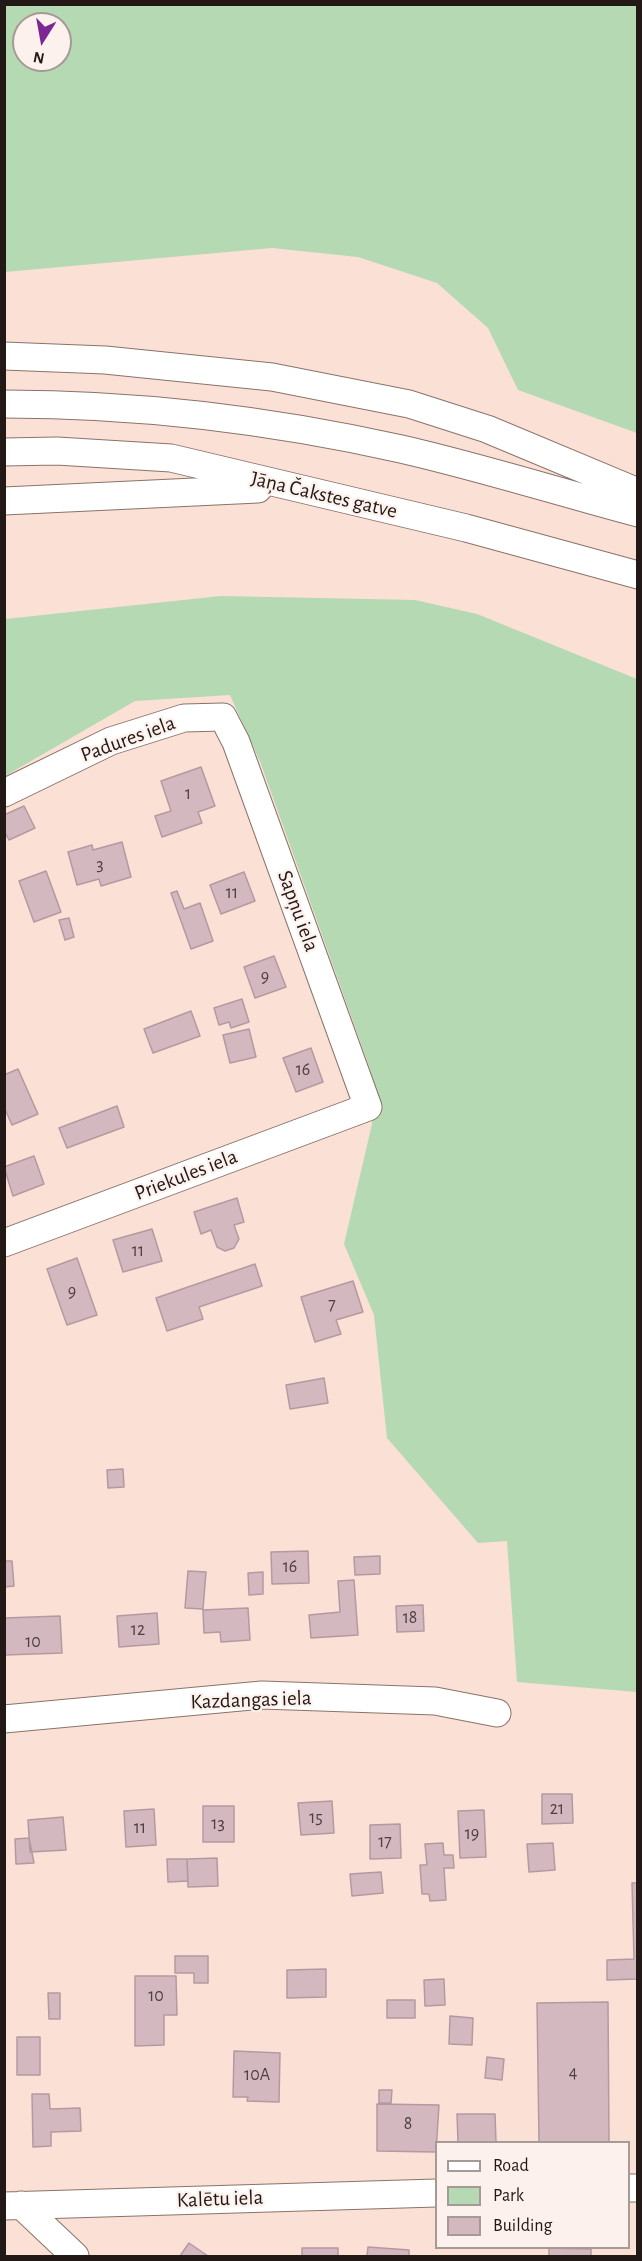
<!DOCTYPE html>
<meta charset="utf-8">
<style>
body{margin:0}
#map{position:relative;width:642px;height:2261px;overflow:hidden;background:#fbe0d5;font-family:"Alegreya Sans",sans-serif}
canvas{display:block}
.frame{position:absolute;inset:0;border:6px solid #221815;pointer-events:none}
.legend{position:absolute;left:435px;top:2141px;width:195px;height:108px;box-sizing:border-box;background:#fcf1ec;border:2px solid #a59a96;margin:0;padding:8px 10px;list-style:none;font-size:18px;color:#221815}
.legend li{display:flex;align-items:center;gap:12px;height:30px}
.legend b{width:30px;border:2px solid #a59a96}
.north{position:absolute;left:12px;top:12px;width:60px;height:60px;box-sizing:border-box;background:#fcf1ec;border:2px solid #a59a96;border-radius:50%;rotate:191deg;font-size:16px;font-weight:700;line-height:24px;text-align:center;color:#221815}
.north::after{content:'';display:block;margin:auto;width:21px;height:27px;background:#7d2795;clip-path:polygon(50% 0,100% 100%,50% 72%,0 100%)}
</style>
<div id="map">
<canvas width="642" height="2261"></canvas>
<div class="frame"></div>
<ul class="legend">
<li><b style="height:8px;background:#fff"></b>Road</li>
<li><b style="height:16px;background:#b4d9b3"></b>Park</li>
<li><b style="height:16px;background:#d4b8bf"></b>Building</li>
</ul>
<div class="north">N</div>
</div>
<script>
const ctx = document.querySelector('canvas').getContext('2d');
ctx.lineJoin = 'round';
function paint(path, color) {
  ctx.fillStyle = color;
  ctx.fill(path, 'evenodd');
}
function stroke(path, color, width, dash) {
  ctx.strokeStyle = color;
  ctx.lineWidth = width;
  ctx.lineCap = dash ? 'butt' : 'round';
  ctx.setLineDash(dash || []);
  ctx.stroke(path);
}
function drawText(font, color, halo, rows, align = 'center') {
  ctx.font = font + ' "Alegreya Sans",sans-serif';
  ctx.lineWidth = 4.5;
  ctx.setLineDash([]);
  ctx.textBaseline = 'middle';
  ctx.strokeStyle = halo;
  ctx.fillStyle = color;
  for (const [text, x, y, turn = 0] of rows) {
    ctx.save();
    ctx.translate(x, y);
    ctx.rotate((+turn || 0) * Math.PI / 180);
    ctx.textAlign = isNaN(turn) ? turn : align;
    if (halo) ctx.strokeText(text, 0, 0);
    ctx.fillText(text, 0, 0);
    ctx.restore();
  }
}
const green = new Path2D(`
 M 5,4 L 637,5 L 637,433 L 518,390 L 488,328 L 437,283 L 358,257 L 272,248 L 5,272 ZM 24,24 L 60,24 L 60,60 L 24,60 Z
 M 221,596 L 415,600 L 477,614 L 637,679 L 637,1692 L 517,1682 L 507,1541 L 478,1543 L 387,1438 L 374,1315 L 344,1244 L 372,1124 L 371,1072 L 261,764 L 230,695 L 135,701 L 5,776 L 5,619 Z`);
const building = new Path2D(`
 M 201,767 L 215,806 L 198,812 L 202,823 L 162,837 L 155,816 L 171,811 L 161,781 Z
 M 24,806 L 35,828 L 9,840 L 4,831 L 4,815 Z
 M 122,842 L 131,877 L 101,886 L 99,879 L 77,885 L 68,852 L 92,845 L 93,850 Z
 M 46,871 L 61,912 L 34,922 L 19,881 Z
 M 244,872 L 255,901 L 221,914 L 210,885 Z
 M 177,891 L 184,909 L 200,903 L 213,941 L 191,949 L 171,893 Z
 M 69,918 L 74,937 L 65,940 L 59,920 Z
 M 274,956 L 286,987 L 255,998 L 244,967 Z
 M 242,999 L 249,1022 L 231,1028 L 229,1022 L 219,1025 L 214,1008 Z
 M 191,1011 L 200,1036 L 153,1053 L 144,1029 Z
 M 249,1029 L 256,1057 L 230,1063 L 223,1035 Z
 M 311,1048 L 323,1082 L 296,1092 L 283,1058 Z
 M 18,1069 L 38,1114 L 12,1125 L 4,1107 L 4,1075 Z
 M 117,1106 L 124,1127 L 67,1148 L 59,1128 Z
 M 34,1156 L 44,1184 L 13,1196 L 4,1167 Z
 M 237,1198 L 244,1222 L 234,1225 L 239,1239 L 234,1248 L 225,1251 L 217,1247 L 211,1230 L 201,1234 L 194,1212 Z
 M 152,1229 L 162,1261 L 123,1272 L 113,1240 Z
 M 77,1258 L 97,1315 L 67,1325 L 47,1269 Z
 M 255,1264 L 262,1286 L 199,1307 L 203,1319 L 167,1331 L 156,1298 Z
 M 353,1281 L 363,1312 L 336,1320 L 341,1334 L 315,1342 L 301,1297 Z
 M 324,1378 L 328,1403 L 290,1409 L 286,1385 Z
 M 123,1469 L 124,1487 L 108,1488 L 107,1470 Z
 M 308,1551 L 309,1583 L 272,1584 L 271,1552 Z
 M 380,1556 L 380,1574 L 355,1575 L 354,1557 Z
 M 4,1561 L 12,1561 L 14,1586 L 4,1587 Z
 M 188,1571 L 206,1572 L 203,1609 L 185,1608 Z
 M 263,1572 L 263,1594 L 249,1595 L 248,1573 Z
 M 354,1580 L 358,1635 L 311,1638 L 309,1615 L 340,1612 L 338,1581 Z
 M 423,1605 L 424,1631 L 397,1632 L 396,1606 Z
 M 248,1608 L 250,1640 L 221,1642 L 220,1632 L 204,1633 L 203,1610 Z
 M 157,1613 L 159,1644 L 119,1647 L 117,1616 Z
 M 60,1616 L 62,1653 L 5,1655 L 4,1618 Z
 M 542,1794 L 572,1794 L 573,1823 L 542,1824 Z
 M 332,1801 L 334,1833 L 301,1835 L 298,1803 Z
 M 203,1806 L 234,1806 L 234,1842 L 203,1842 Z
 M 154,1809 L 156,1845 L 126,1847 L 124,1811 Z
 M 484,1810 L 486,1857 L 460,1858 L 458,1811 Z
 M 63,1817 L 66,1850 L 30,1852 L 28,1820 Z
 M 400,1824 L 401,1858 L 370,1859 L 370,1825 Z
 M 29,1838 L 34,1863 L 16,1864 L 15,1839 Z
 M 443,1843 L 444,1855 L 453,1855 L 454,1868 L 444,1868 L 446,1900 L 430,1901 L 429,1894 L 422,1894 L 420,1865 L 427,1865 L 425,1844 Z
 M 553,1843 L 555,1870 L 529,1872 L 527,1844 Z
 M 217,1858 L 218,1886 L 188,1887 L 187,1859 Z
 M 167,1859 L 187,1859 L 188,1881 L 168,1882 Z
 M 381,1872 L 383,1893 L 352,1896 L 350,1874 Z
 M 632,1883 L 638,1883 L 638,1979 L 607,1980 L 607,1960 L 634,1959 Z
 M 175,1956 L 208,1956 L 208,1983 L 194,1983 L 194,1973 L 175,1973 Z
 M 326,1969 L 326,1997 L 287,1998 L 287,1970 Z
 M 135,1976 L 176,1976 L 177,2015 L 164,2015 L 164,2045 L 135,2046 Z
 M 444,1979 L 445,2005 L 425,2006 L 424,1980 Z
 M 48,1993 L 60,1993 L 60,2019 L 49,2019 Z
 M 387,2000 L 415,2000 L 415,2018 L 387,2018 Z
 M 608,2002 L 609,2142 L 539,2142 L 537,2003 Z
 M 450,2016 L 473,2018 L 472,2045 L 449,2044 Z
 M 17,2037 L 40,2037 L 40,2075 L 17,2075 Z
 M 234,2051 L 280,2053 L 279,2102 L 247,2101 L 248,2097 L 233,2097 Z
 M 487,2057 L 504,2059 L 502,2080 L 485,2078 Z
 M 379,2090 L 392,2090 L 391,2103 L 379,2103 Z
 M 32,2094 L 49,2094 L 50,2109 L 80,2108 L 81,2131 L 51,2132 L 51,2146 L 33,2147 Z
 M 377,2104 L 439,2105 L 436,2152 L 377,2151 Z
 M 457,2114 L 495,2114 L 496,2142 L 458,2142 Z
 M 189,2243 L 208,2256 L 180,2256 Z
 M 368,2247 L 409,2250 L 409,2256 L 367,2256 Z
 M 302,2248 L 338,2248 L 338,2256 L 302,2256 Z
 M 549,2248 L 591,2249 L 591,2256 L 549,2256 Z`);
const minor = new Path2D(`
 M 4,356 L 105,360 L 272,377 L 409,404 L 487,429 L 638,492
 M 4,404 C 138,404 271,420 401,449 C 480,467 559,492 638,513
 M 4,452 L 57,451 L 171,458 L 466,528 L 638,575
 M 4,501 L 258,489
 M 4,793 L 111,741 L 184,718 L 223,717 L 236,742 L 368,1107 L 4,1243
 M 4,1719 L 262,1695 L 435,1701 L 497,1713
 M 628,2188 L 638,2188
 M 21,2205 L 75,2256
 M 4,2206 L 436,2193`);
const numberNames = [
 ["1",188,794],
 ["3",100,865],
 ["11",232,893],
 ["9",265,977],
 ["16",303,1070],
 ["11",138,1251],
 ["9",72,1292],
 ["7",332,1305],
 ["16",290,1567],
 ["18",410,1618],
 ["12",138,1630],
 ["10",33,1642],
 ["21",557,1809],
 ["15",316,1818],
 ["13",218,1824],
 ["11",140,1828],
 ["19",472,1834],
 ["17",385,1842],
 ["10",156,1996],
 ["4",573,2073],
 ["10A",257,2075],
 ["8",408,2124]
];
const streetNames = [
 ["Jāņa Čakstes gatve",324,495,13],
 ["Padures iela",128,739,-20],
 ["Sapņu iela",298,911,70],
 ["Priekules iela",186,1175,-21],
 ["Kazdangas iela",251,1700,-2],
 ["Kalētu iela",220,2199,-2]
];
paint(green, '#b4d9b3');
paint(building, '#d4b8bf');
stroke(building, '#b499a1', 1.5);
stroke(minor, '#8a7369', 29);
stroke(minor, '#fff', 27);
drawText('18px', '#4e4040', null, numberNames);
drawText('21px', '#221815', '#fcf1ec', streetNames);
</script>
